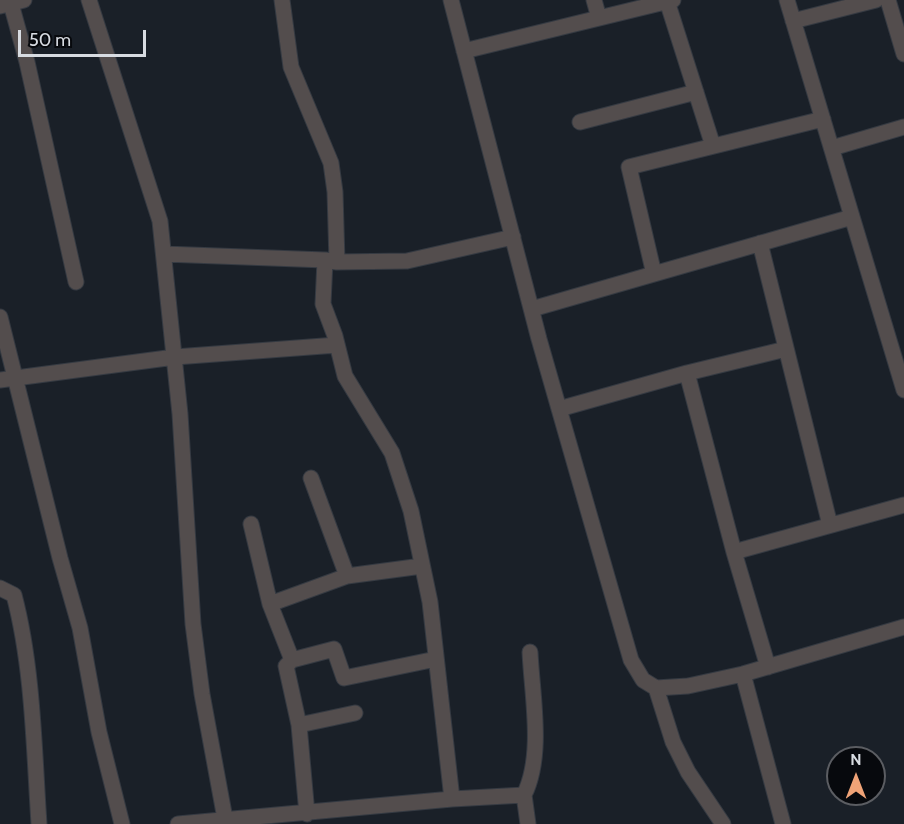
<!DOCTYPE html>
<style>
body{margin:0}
#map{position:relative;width:904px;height:824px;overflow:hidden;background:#1a2028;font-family:Cabin,sans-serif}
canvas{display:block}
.north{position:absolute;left:826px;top:746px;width:60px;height:60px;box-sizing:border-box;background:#07090d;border:2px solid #5b5d62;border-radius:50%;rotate:0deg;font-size:16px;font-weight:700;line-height:24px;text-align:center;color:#d8dce2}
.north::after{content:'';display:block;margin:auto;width:21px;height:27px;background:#efa377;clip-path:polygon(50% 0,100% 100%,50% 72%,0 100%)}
.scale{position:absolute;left:18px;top:30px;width:128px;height:27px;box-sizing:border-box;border:3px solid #d8dce2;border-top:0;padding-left:8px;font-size:18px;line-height:21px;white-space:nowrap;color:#d8dce2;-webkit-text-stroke:4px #07090d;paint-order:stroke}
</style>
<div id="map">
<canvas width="904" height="824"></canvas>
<div class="north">N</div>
<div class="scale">50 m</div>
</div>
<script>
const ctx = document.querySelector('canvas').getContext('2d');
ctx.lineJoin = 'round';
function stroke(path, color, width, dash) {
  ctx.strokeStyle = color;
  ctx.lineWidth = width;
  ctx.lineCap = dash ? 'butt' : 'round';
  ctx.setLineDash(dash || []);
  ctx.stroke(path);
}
const minor = new Path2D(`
 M 10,0 L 27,62 L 76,282
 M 89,0 L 160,221 L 180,414 L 193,624 L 202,694 L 226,824
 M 282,0 L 291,67 L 331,163 L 335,192 L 337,262
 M 451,0 L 539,339 L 631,660 L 643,680 L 656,688 L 688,686 L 743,674 L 904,627
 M 594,0 L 599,18
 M 787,0 L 904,390
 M 888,0 L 904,54
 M 667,1 L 713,146
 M 0,6 L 24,0
 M 793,21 L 876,0
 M 464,51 L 673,0
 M 580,122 L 696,92
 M 832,148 L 904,127
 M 760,243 L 830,525
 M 164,254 L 325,260 L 337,262 L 407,261 L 513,237
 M 325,260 L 323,304 L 335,336 L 345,376 L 392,453 L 411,511 L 430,602 L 452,799 L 524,795 L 528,824
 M 654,274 L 629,167 L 823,119
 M 532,309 L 852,217
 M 0,317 L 60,558 L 80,628 L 99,732 L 122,824
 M 687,373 L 734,552 L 768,667
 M 0,380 L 175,357 L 337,345
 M 559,409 L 687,373 L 786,349
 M 311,478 L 347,576
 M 251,524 L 270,604 L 292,660 L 334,649 L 344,678 L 436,659
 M 734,552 L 904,505
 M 0,588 L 14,595 C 33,667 34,749 39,824
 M 270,604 L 347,576 L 422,566
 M 292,660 L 286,666 L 299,725 L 307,814
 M 743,674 L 783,824
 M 656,688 L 673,742 L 688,772 L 723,824
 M 299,725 L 355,713
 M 524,795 C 544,755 532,696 530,652
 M 178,824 L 452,799`);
stroke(minor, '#353a42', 17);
stroke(minor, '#534d4d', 15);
</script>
